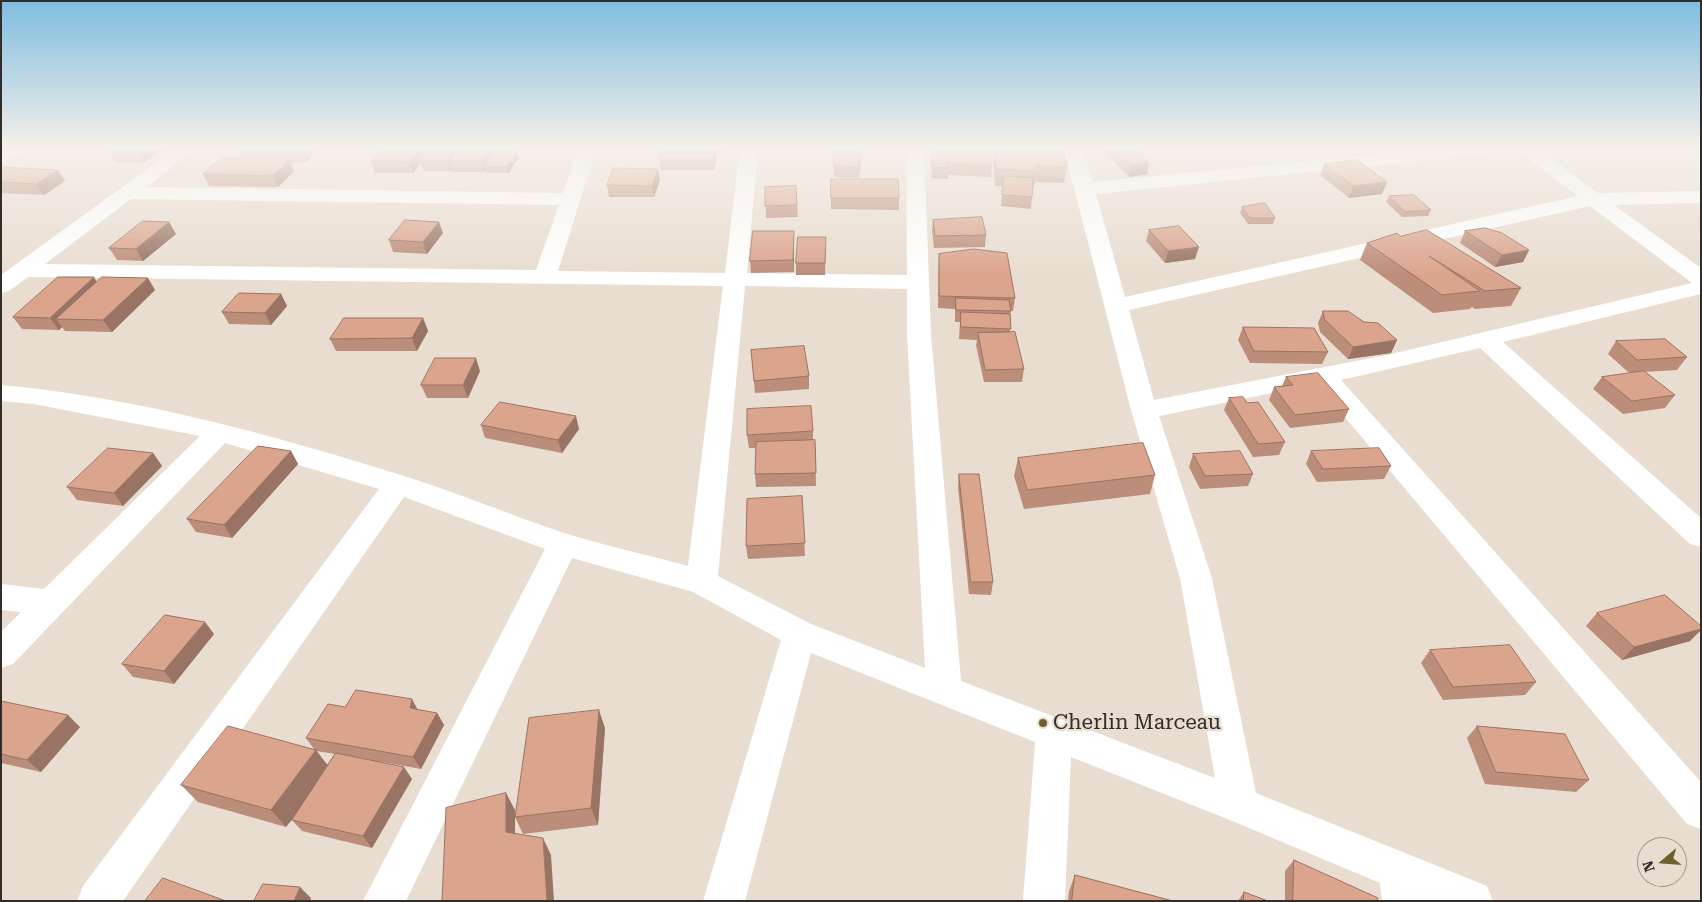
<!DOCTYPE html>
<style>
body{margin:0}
#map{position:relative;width:1702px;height:902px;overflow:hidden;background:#e9ddd1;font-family:"Roboto Serif",serif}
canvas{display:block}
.frame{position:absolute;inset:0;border:2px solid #312d28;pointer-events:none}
.north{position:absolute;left:1637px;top:837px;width:50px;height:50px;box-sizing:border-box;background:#e9ddd1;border:1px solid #9f978d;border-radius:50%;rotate:252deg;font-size:14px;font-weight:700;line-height:20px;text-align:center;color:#312d28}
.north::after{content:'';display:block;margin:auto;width:18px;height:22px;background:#6e5f2d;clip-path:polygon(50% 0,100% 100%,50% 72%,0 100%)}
</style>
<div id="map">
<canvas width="1702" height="902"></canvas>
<div class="frame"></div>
<div class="north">N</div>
</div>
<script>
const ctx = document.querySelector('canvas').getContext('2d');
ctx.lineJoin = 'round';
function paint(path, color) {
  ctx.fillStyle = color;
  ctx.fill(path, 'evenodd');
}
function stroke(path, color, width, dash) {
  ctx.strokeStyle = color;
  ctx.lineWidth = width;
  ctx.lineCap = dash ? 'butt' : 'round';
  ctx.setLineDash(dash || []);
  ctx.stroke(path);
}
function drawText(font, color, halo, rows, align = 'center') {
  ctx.font = font + ' "Roboto Serif",serif';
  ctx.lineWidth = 4.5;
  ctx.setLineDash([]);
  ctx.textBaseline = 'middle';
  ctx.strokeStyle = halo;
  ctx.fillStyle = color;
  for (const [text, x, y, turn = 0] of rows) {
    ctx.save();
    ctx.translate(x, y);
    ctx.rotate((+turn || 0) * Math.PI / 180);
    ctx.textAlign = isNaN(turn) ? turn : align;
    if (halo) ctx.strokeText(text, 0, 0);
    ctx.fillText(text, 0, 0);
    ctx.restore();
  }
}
const minor = new Path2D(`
 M 25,149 L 22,153 L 1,162 L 1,150 Z
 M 175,149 L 195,149 L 146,187 L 563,193 L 578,149 L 596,149 L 558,271 L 725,273 L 740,149 L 758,149 L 747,273 L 907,275 L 906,149 L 924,149 L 931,334 L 961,681 L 1215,778 L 1180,578 L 1131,410 L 1064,149 L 1082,149 L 1093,182 L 1433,149 L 1495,149 L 1492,153 L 1486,154 L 1096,194 L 1125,297 L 1578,196 L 1521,153 L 1518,149 L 1538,149 L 1598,193 L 1701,191 L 1701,203 L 1614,205 L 1701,268 L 1701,294 L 1503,342 L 1701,518 L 1701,547 L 1690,544 L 1480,348 L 1341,380 L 1701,782 L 1701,829 L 1687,824 L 1317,384 L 1159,416 L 1212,578 L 1256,793 L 1487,886 L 1493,901 L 1382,901 L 1380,883 L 1225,818 L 1071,757 L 1065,901 L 1023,901 L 1035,742 L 811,653 L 745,901 L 703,901 L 781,640 L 693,592 L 572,558 L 406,901 L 363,901 L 545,549 L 404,497 L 123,901 L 77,901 L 83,886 L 379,489 L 225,443 L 13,664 L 1,668 L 1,632 L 21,612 L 1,610 L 1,584 L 44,589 L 200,436 L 33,404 L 1,401 L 1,385 C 137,397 277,436 407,477 C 461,494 513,516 567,534 C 607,546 648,555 688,566 L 723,286 L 28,277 L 9,291 L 1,293 L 1,275 ZM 131,199 L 559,205 L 536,270 L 45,264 ZM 1590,206 L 1692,283 L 1387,355 L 1154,400 L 1129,310 ZM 745,286 L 907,289 L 907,334 L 925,668 L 811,624 L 718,576 Z`);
const wall = new Path2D(`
 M 164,149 L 144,163 L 115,162 L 108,151 Z
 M 244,149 L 312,149 L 314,152 L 307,162 L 291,163 L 294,171 L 278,187 L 209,186 L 203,174 L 241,159 L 240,155 Z
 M 382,149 L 423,149 L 424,154 L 428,149 L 457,149 L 458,150 L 493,156 L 517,152 L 519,157 L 509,173 L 487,173 L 486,170 L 484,172 L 453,172 L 452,169 L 451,171 L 424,171 L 421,163 L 413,173 L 375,173 L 371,161 Z
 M 662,149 L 725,149 L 724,154 L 717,154 L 714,170 L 661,170 L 659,159 Z
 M 833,149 L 861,149 L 859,178 L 834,177 Z
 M 933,149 L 992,165 L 991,177 L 948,175 L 948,179 L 931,178 Z
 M 992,149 L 1063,149 L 1067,167 L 1064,183 L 1035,182 L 1034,187 L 1033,187 L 1031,209 L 1001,206 L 1003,186 L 995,186 Z
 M 1103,149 L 1135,149 L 1149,163 L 1147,174 L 1129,177 Z
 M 1324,164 L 1387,182 L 1382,194 L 1349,198 L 1320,175 Z
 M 1,167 L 58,170 L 65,181 L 44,195 L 1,193 Z
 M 660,180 L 654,197 L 609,197 L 607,185 Z
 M 796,186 L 798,217 L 766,218 L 765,187 Z
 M 1389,196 L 1431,210 L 1428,216 L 1402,217 L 1386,202 Z
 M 831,198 L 899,198 L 899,210 L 831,209 Z
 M 1242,207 L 1275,218 L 1273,224 L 1248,224 L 1240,213 Z
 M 933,220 L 986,235 L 985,247 L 934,248 L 932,231 Z
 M 1149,230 L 1195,259 L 1165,263 L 1146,241 Z
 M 1465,231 L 1529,250 L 1523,262 L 1495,267 L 1460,243 Z
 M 443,233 L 427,254 L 393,252 L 389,240 Z
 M 176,234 L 143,261 L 117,260 L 109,248 Z
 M 1400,236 L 1521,288 L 1511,306 L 1475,309 L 1472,307 L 1470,309 L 1433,313 L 1360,260 L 1367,243 Z
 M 826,237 L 825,275 L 796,275 L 796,263 Z
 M 794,242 L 794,272 L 751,273 L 750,261 Z
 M 939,254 L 1015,298 L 1013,311 L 1011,311 L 1010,318 L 1010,332 L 1024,369 L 1022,382 L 984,382 L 976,345 L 977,340 L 959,339 L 960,322 L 955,322 L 955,309 L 938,308 Z
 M 97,282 L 155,290 L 112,332 L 65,331 L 62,327 L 59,330 L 22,329 L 13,317 Z
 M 281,294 L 287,306 L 271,325 L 229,324 L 222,312 Z
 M 1323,311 L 1364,322 L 1397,340 L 1391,353 L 1348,359 L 1320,332 L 1318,323 Z
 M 423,318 L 428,331 L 417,351 L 336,351 L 330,339 Z
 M 1243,327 L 1328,352 L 1322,364 L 1250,363 L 1238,340 Z
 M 1616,341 L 1687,357 L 1677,370 L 1644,372 L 1675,395 L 1665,408 L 1623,414 L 1593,389 L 1602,377 L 1638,372 L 1628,372 L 1608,354 Z
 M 751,350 L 809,376 L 809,389 L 755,393 Z
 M 480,371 L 468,398 L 427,398 L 421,385 Z
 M 1286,377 L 1349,409 L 1343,422 L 1290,428 L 1269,400 L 1274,387 L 1282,386 Z
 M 1229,398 L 1247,403 L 1285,442 L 1279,455 L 1253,457 L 1224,410 Z
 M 481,425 L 579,429 L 562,453 L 485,438 Z
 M 813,431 L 813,440 L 815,440 L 816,486 L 756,487 L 755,474 L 756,448 L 749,448 L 747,435 Z
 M 291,451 L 298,464 L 232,538 L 196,532 L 187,519 Z
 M 1311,451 L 1391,466 L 1384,479 L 1317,482 L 1306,464 Z
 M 153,453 L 162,466 L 123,506 L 77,500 L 67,487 Z
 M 1193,454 L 1253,474 L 1248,486 L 1200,489 L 1189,467 Z
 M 1018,458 L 1155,475 L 1150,494 L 1024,509 L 1014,476 Z
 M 959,474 L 993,582 L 991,595 L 969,594 L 958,487 Z
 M 802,496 L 805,556 L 748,559 L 746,546 Z
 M 1597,613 L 1690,641 L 1622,660 L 1586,626 Z
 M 214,634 L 174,684 L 133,677 L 122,664 Z
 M 1430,650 L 1536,682 L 1525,695 L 1443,700 L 1421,663 Z
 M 1,701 L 80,727 L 41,772 L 1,763 Z
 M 345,707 L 418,710 L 437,713 L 444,725 L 421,769 L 382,762 L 412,779 L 372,848 L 302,831 L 292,820 L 286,827 L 198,802 L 181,785 L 314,749 L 306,738 ZM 316,751 L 335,754 L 327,765 Z
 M 1477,726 L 1589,780 L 1576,792 L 1485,784 L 1467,738 Z
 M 605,728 L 598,825 L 523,834 L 515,817 Z
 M 1294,860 L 1377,901 L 1285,901 L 1285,871 Z
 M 1075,875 L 1173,901 L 1068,901 L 1069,891 Z
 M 1244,892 L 1268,901 L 1238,901 Z`);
const shadedWall = new Path2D(`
 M 142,149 L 164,149 L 144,163 L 138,152 Z
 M 304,149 L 312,149 L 314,152 L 307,162 L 303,151 Z
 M 420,149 L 423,149 L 426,157 L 420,160 L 421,163 L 413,173 L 409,162 Z
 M 455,149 L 457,149 L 460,158 L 450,161 L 452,169 L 451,171 L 447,160 Z
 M 489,149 L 491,149 L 493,158 L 485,167 L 486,170 L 484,172 L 481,161 Z
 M 715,149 L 717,149 L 717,155 L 714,170 L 713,159 Z
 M 860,149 L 861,157 L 859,178 L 859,167 Z
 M 517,152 L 519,157 L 509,173 L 507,167 Z
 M 289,160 L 294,171 L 278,187 L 273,176 Z
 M 1149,163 L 1147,174 L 1129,177 L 1131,165 Z
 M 658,169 L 660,180 L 654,197 L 652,186 Z
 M 58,170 L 65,181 L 44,195 L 36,184 Z
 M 1387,182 L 1382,194 L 1349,198 L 1353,186 Z
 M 169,222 L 176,234 L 143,261 L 136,249 Z
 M 439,222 L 443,233 L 427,254 L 423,242 Z
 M 794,231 L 794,272 L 793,260 Z
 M 1199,247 L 1195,259 L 1165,263 L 1168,251 Z
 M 1529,250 L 1523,262 L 1495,267 L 1502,255 Z
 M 94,277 L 101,290 L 56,319 L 62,327 L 59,330 L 50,318 Z
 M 148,278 L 155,290 L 112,332 L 103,320 Z
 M 281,294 L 287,306 L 271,325 L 265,313 Z
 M 423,318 L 428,331 L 417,351 L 412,338 Z
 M 1397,340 L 1391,353 L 1348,359 L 1353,347 Z
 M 476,358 L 480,371 L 468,398 L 463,385 Z
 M 576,416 L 579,429 L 562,453 L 558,440 Z
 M 291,451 L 298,464 L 232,538 L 224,525 Z
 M 153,453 L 162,466 L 123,506 L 114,493 Z
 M 205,622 L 214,634 L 174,684 L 164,671 Z
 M 1701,629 L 1701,630 L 1690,641 L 1622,660 L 1634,647 Z
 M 412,699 L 419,712 L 410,708 Z
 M 599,710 L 605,728 L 598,825 L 591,808 Z
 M 437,713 L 444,725 L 421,769 L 413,757 Z
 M 68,715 L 80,727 L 41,772 L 27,760 Z
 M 316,750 L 329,767 L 286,827 L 271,810 Z
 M 404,767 L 412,779 L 372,848 L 363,836 Z
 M 506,793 L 515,810 L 515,849 L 506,832 Z
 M 543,838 L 551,855 L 554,901 L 547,901 Z
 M 300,887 L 311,898 L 310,901 L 294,901 Z`);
const building = new Path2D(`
 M 112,149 L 142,149 L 138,152 L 108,151 Z
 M 244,149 L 304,149 L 303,151 L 240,155 Z
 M 382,149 L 420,149 L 409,162 L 371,161 Z
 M 428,149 L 455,149 L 447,160 L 420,160 Z
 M 458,149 L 489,149 L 481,161 L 450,161 Z
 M 662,149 L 715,149 L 713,159 L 659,159 Z
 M 833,149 L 860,149 L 859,167 L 834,166 Z
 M 933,149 L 991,149 L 992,165 L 945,163 L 948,168 L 932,167 Z
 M 995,149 L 1063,149 L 1067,167 L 1036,166 L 1036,171 L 997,169 Z
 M 1115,149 L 1135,149 L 1149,163 L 1131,165 Z
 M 495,151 L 517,152 L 507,167 L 485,167 Z
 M 222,158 L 289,160 L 273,176 L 203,174 Z
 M 1357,160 L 1387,182 L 1353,186 L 1324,164 Z
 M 1,167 L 58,170 L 36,184 L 1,182 Z
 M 614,168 L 658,169 L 652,186 L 607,185 Z
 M 1004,176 L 1033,178 L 1032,197 L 1002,195 Z
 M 831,179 L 898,179 L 899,198 L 831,198 Z
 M 796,186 L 797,205 L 765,206 L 765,187 Z
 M 1414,195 L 1431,210 L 1405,212 L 1389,196 Z
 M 1265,203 L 1275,218 L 1250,218 L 1242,207 Z
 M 982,217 L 986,235 L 935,236 L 933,220 Z
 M 405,220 L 439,222 L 423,242 L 389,240 Z
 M 143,221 L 169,222 L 136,249 L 109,248 Z
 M 1179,226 L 1199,247 L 1168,251 L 1149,230 Z
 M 1485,228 L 1502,233 L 1529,250 L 1502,255 L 1465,231 Z
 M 1427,230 L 1521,288 L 1485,291 L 1429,256 L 1480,291 L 1442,295 L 1367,243 L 1397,233 L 1400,236 Z
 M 753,231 L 794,231 L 793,260 L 750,261 Z
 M 798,237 L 826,237 L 825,263 L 796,263 Z
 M 974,249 L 1007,253 L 1015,298 L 939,296 L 939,254 Z
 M 58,277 L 94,277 L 50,318 L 13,317 Z
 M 102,277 L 148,278 L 103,320 L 56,319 Z
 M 239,293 L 281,294 L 265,313 L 222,312 Z
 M 956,298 L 1009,300 L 1011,311 L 956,310 Z
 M 1323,311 L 1348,311 L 1364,322 L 1378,323 L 1397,340 L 1353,347 L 1325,320 Z
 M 961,312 L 1010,314 L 1011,329 L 961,327 Z
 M 344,318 L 423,318 L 412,338 L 330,339 Z
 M 1243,327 L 1314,328 L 1328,352 L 1254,351 Z
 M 1015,332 L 1024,369 L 985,370 L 978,333 Z
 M 1665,339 L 1687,357 L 1637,360 L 1616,341 Z
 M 804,346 L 809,376 L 754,381 L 751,350 Z
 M 435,358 L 476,358 L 463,385 L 421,385 Z
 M 1644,371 L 1675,395 L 1632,401 L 1602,377 Z
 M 1318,373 L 1349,409 L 1295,415 L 1274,387 L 1293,385 L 1286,377 Z
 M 1243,397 L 1247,403 L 1258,402 L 1285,442 L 1258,444 L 1229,398 Z
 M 500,402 L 576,416 L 558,440 L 481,425 Z
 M 811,406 L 813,431 L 747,435 L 747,409 Z
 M 815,440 L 816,473 L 755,474 L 756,442 Z
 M 1143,443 L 1155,475 L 1027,490 L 1018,458 Z
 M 258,446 L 291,451 L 224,525 L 187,519 Z
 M 108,448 L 153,453 L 114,493 L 67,487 Z
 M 1379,448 L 1391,466 L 1323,469 L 1311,451 Z
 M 1240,451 L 1253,474 L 1205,476 L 1193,454 Z
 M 959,474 L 979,474 L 993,582 L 971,582 Z
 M 802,496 L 805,543 L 746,546 L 747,499 Z
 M 1665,595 L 1701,626 L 1701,629 L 1634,647 L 1597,613 Z
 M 165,615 L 205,622 L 164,671 L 122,664 Z
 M 1510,645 L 1536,682 L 1453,687 L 1430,650 Z
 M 356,690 L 412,699 L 410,708 L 437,713 L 413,757 L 306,738 L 328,704 L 345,707 Z
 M 1,701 L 68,715 L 27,760 L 1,754 Z
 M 599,710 L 591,808 L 515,817 L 529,718 Z
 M 228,726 L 316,750 L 271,810 L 181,785 Z
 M 1477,726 L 1565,734 L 1589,780 L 1496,772 Z
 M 336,753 L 404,767 L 363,836 L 292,820 Z
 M 506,793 L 506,832 L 543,838 L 547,901 L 442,901 L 446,808 Z
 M 1294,860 L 1378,898 L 1377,901 L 1293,901 Z
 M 1075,875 L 1173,901 L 1072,901 Z
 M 163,878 L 226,901 L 145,901 Z
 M 263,884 L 300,887 L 294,901 L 254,901 Z
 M 1244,892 L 1268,901 L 1244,901 Z`);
const markers = [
 [1043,723,5,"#6e5f2d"]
];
const nearPoinames = [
 ["Cherlin Marceau",1053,723]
];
paint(minor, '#fff');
paint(wall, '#bc8d79');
paint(shadedWall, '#997363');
paint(building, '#dba48d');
stroke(building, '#997363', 1);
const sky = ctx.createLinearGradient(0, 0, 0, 275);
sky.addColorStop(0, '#7fbce1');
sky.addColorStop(0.54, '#f5f0ea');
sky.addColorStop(1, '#f5f0ea00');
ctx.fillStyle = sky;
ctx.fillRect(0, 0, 1702, 275);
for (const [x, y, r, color] of markers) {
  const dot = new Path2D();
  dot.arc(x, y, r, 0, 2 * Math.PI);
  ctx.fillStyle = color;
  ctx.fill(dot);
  stroke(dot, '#e9ddd1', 2);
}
drawText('21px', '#312d28', '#e9ddd1', nearPoinames, 'left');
</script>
